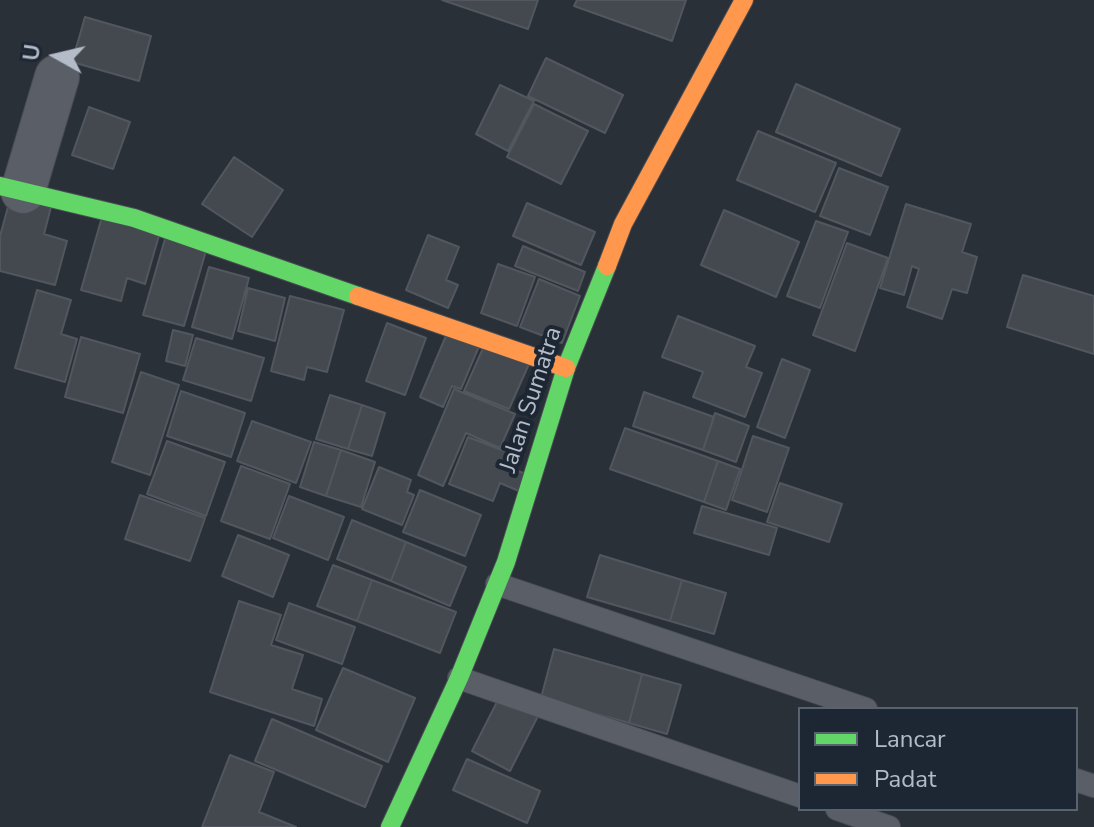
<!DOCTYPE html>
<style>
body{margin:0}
#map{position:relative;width:1094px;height:827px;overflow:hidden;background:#2a3038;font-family:"Nunito Sans",sans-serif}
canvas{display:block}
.legend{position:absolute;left:798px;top:707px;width:280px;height:104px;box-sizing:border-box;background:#1d2633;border:2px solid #59626f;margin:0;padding:10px 14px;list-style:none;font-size:24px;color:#b4bcc9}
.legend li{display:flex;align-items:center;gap:16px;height:40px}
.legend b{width:40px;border:2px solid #59626f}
.north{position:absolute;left:16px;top:16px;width:80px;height:80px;-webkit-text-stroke:6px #1d2633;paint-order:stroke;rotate:278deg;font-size:22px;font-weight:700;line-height:32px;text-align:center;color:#b4bcc9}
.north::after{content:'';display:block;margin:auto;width:28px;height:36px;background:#b4bcc9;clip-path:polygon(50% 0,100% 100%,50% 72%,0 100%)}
</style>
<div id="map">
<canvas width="1094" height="827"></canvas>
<ul class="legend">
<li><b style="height:10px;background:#63d668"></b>Lancar</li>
<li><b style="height:10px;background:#ff974d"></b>Padat</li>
</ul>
<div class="north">U</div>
</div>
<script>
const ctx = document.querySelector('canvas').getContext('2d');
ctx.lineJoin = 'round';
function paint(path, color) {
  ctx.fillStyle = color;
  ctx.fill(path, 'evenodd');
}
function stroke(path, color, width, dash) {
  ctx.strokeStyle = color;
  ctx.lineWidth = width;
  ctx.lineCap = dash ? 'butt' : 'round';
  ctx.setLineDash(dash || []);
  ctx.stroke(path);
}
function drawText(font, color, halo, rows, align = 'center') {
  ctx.font = font + ' "Nunito Sans",sans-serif';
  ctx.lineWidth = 8;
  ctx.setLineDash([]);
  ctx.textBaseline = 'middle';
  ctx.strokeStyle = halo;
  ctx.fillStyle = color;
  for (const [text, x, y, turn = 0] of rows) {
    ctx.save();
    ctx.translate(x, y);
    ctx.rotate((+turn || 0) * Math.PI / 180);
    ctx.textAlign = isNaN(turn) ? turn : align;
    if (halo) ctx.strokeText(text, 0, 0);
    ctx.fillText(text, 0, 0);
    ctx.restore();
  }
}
const building = new Path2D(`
 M 442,0 L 538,0 L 528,29 Z
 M 577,0 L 686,0 L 672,41 L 574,6 Z
 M 85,17 L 151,36 L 139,81 L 72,62 Z
 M 546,58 L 623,95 L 605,133 L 528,96 Z
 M 796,84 L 900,129 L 881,176 L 776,132 Z
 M 500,85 L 534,101 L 508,151 L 476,134 Z
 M 534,104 L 588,131 L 561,184 L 507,157 Z
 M 89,107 L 130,122 L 113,169 L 72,155 Z
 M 758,131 L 836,163 L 815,212 L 737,180 Z
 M 234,157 L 283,190 L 252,237 L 202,204 Z
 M 839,168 L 888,187 L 870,235 L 820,216 Z
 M 11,196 L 51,207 L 44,234 L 67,241 L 55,285 L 0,271 L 0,236 Z
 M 527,203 L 595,232 L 581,265 L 513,236 Z
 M 906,204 L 971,224 L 962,252 L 977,257 L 967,293 L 952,289 L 942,319 L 907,307 L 919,269 L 912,266 L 904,295 L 880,288 Z
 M 724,210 L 799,242 L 776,297 L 701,265 Z
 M 102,217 L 160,232 L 145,284 L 127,278 L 121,301 L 81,290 Z
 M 816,221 L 848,232 L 820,308 L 787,296 Z
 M 167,232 L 208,244 L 184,326 L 143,315 Z
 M 428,235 L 459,247 L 446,280 L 458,285 L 448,308 L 406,290 Z
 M 847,243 L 888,258 L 855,351 L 813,335 Z
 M 523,246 L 585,272 L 578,291 L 515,266 Z
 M 498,264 L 535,277 L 517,326 L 481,313 Z
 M 209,267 L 249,278 L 232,339 L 192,327 Z
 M 1023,275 L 1094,296 L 1094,354 L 1007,327 Z
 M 539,279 L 580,296 L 562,343 L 520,327 Z
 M 248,288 L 285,298 L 275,341 L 238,331 Z
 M 37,290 L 71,300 L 61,334 L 77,339 L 65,382 L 15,368 Z
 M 290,296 L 344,310 L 327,372 L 307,367 L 304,380 L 271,371 Z
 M 678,316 L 755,346 L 746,367 L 762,373 L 745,417 L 693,397 L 703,372 L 662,357 Z
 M 387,323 L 426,338 L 405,395 L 366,381 Z
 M 173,330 L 193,335 L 185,366 L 166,361 Z
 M 448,331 L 480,344 L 461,389 L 452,386 L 443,407 L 420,397 Z
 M 81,337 L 140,354 L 123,413 L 65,397 Z
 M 196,338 L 264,358 L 251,401 L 183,380 Z
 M 484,346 L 529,364 L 509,409 L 464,391 Z
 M 782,359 L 810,370 L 785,438 L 757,427 Z
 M 141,372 L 179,385 L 150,475 L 112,462 Z
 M 454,389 L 515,414 L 500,448 L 466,433 L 443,486 L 418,475 Z
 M 181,391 L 245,413 L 231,457 L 167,436 Z
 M 644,392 L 714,417 L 703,450 L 633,426 Z
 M 330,395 L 362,405 L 348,449 L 316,439 Z
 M 362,405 L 385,413 L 372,456 L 348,449 Z
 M 715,413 L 749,426 L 736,462 L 703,450 Z
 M 252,421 L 311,442 L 296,483 L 237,461 Z
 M 625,428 L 718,461 L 704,502 L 610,469 Z
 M 753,436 L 789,448 L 767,512 L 732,500 Z
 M 468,437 L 512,454 L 507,467 L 526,474 L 519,491 L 500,483 L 493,501 L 449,484 Z
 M 167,441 L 225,462 L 206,516 L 147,494 Z
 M 314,442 L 341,450 L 326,496 L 300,487 Z
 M 341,450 L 375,462 L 361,507 L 326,496 Z
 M 718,461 L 740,469 L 726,510 L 704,502 Z
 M 241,466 L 290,484 L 270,539 L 221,521 Z
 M 379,467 L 411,480 L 407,492 L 414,495 L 402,525 L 362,509 Z
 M 780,483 L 842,504 L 829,542 L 767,522 Z
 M 420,490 L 481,515 L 465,556 L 403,532 Z
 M 140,495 L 205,518 L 190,561 L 125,539 Z
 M 289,496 L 344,517 L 328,560 L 273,538 Z
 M 702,506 L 777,528 L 769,555 L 694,533 Z
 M 352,520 L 406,542 L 391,581 L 337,559 Z
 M 238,535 L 289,555 L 273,597 L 222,576 Z
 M 406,542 L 466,567 L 450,606 L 391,581 Z
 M 600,555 L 682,580 L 670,621 L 587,597 Z
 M 333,565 L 372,580 L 357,621 L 317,606 Z
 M 372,580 L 456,612 L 440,653 L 357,621 Z
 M 682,580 L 726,593 L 714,634 L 670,621 Z
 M 239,601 L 281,615 L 271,645 L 303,655 L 292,689 L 322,699 L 314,726 L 210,692 Z
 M 289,603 L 355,627 L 342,664 L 276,640 Z
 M 554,649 L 642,674 L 629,723 L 541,698 Z
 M 343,668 L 415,698 L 388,762 L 316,730 Z
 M 642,674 L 681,685 L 667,734 L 629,723 Z
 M 500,696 L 538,716 L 510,771 L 472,751 Z
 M 272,719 L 382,766 L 365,807 L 255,761 Z
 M 230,755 L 274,772 L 259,812 L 296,827 L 202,827 Z
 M 467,759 L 540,791 L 527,823 L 453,790 Z`);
const lane = new Path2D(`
 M 497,584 L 866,709
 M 459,678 L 800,796
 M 1076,780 L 1094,786
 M 837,809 L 889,827`);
const street = new Path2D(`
 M 23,191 L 57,77`);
const fast = new Path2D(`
 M 0,186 L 134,218 L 358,296
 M 390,827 L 459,678 L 506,562 L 566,368 L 607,266`);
const slow = new Path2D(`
 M 607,266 L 623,224 L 744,0
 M 358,296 L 566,368`);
const streetNames = [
 ["Jalan Sumatra",532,400,-72]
];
paint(building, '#444950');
stroke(building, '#52575f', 2);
stroke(lane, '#484c53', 24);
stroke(street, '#484c53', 46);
stroke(fast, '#484c53', 20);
stroke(slow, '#484c53', 20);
stroke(lane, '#5a5e66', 22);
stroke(street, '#5a5e66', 44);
stroke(fast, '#63d668', 18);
stroke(slow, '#ff974d', 18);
drawText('24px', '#b4bcc9', '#1d2633', streetNames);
</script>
